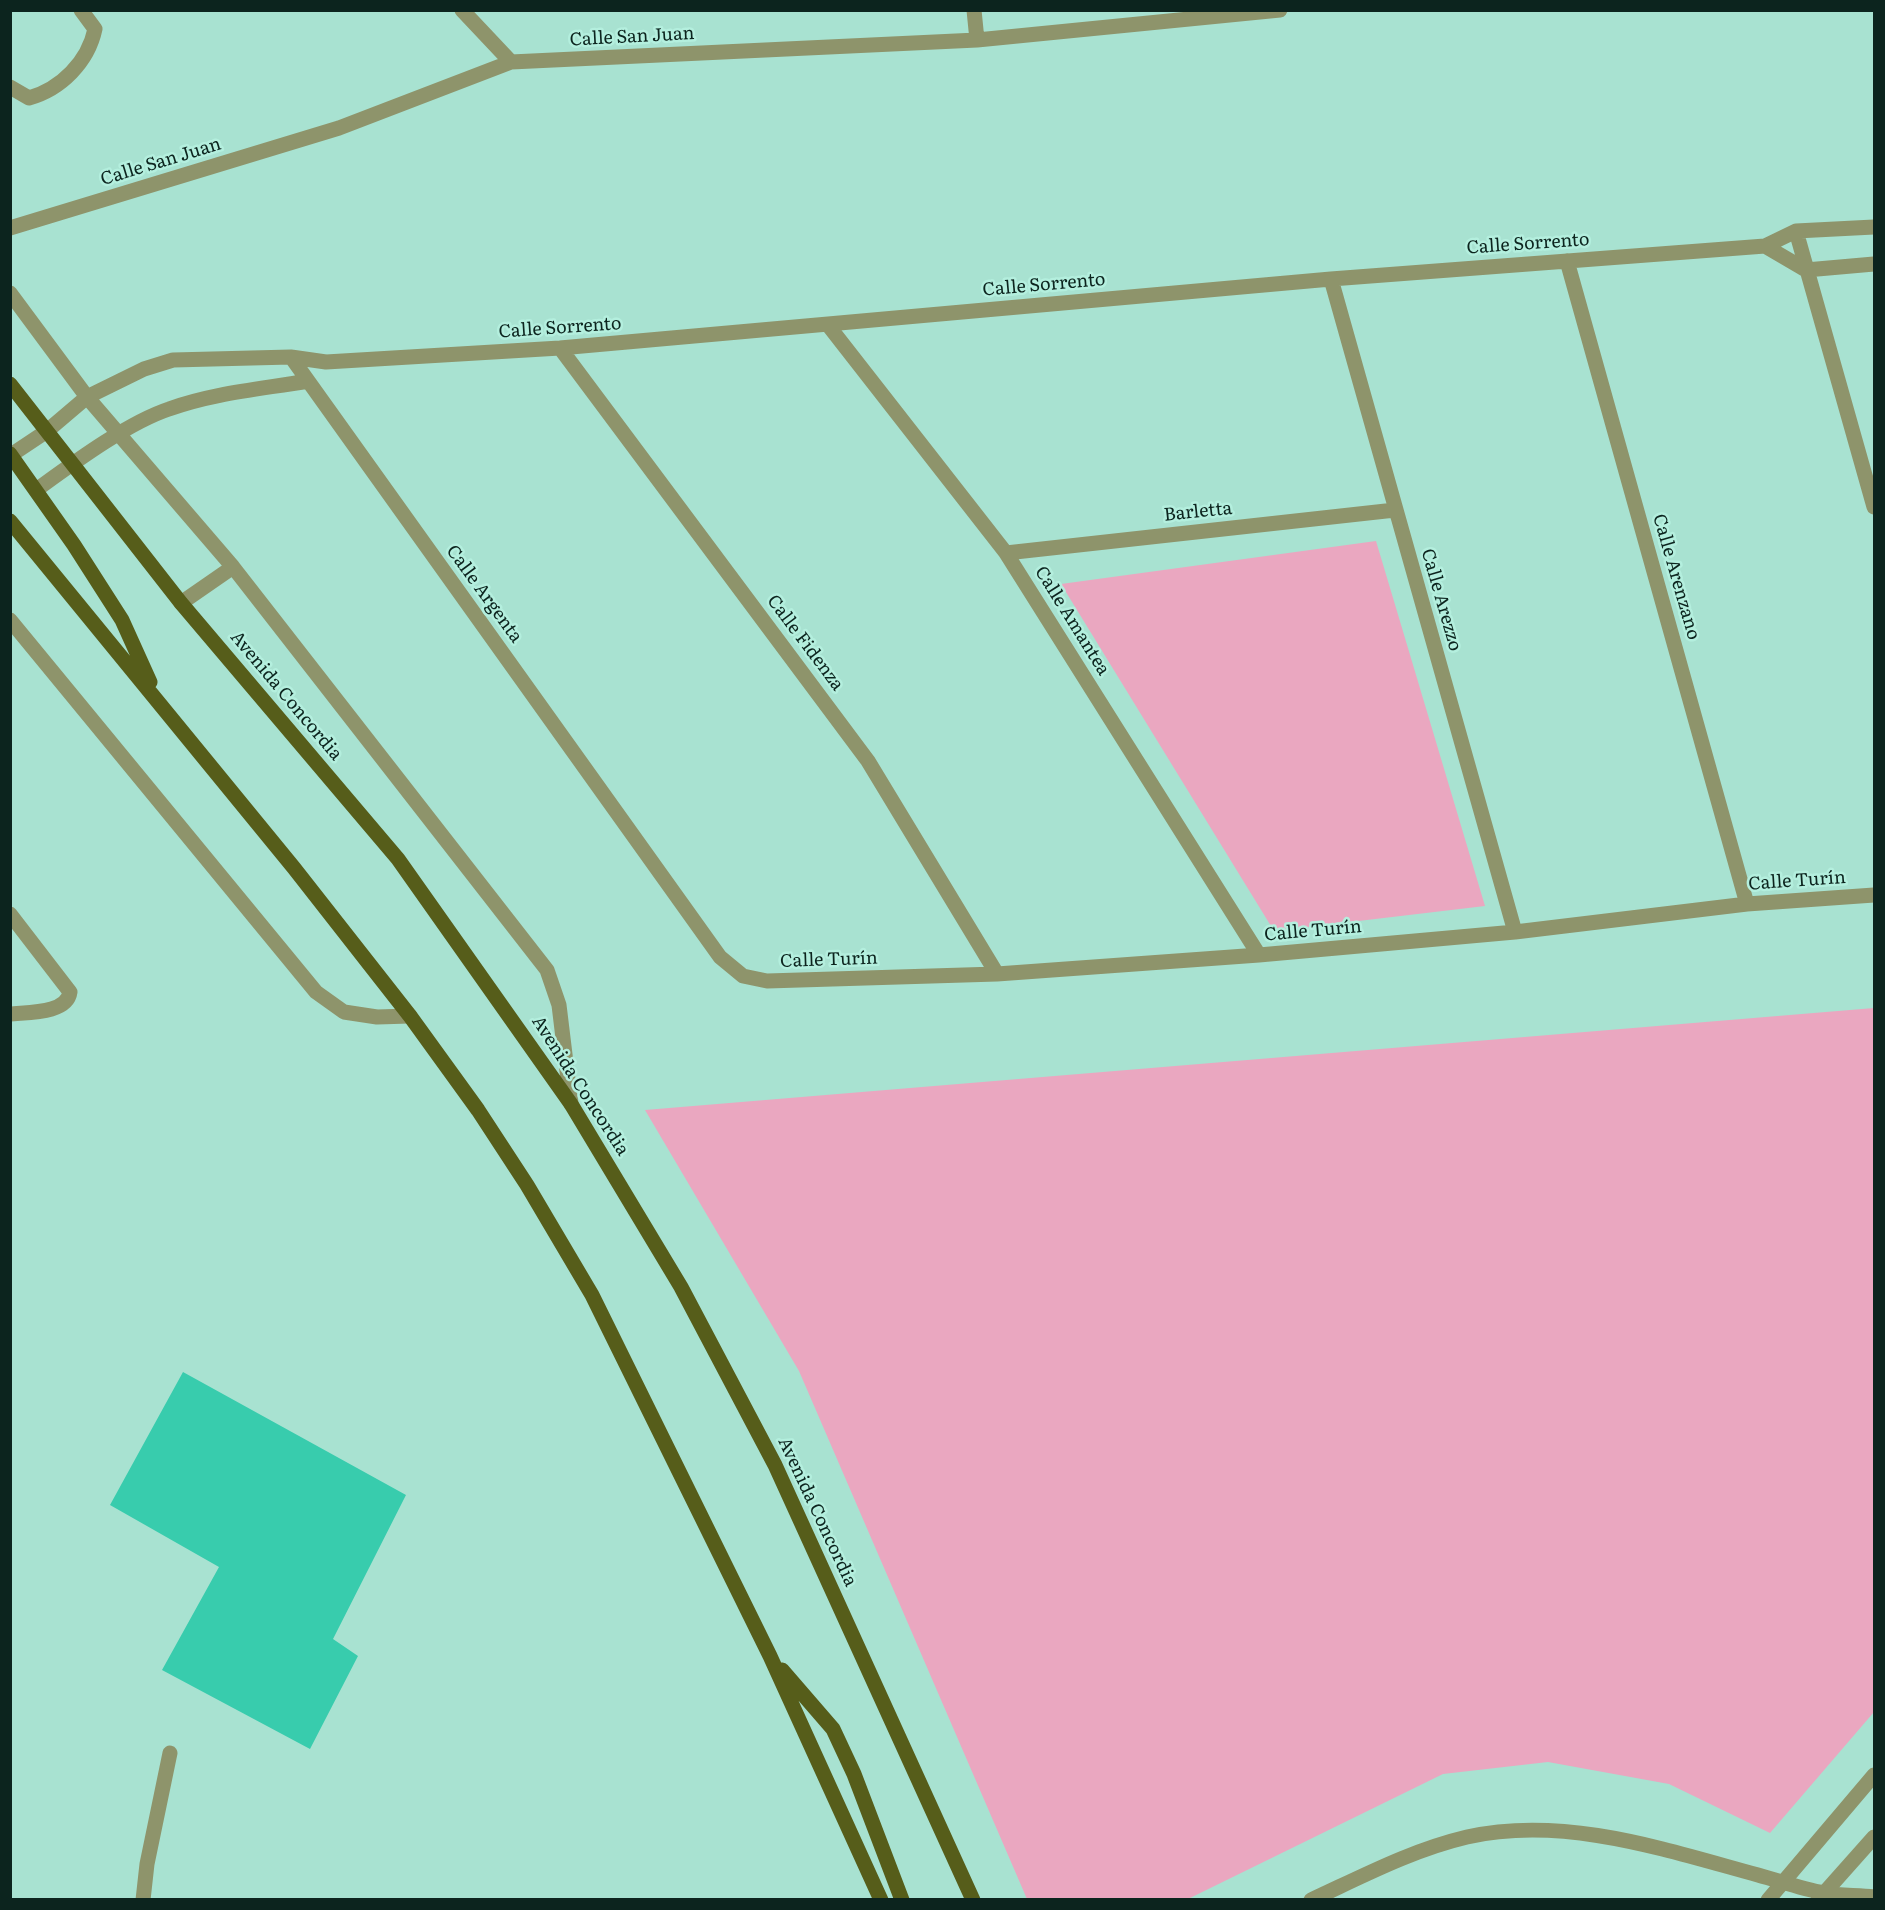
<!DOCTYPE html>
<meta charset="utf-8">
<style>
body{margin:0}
#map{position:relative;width:1885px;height:1910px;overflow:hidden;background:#a8e2d1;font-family:Literata,serif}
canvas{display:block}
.frame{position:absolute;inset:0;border:12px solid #0c241e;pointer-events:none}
</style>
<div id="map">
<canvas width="1885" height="1910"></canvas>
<div class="frame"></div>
</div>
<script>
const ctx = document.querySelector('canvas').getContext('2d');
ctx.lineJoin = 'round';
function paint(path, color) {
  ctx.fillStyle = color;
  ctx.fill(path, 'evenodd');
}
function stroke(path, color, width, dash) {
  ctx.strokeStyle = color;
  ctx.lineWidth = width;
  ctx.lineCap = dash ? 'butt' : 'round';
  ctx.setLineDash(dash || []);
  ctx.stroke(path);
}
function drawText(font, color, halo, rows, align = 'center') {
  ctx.font = font + ' Literata,serif';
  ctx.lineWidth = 5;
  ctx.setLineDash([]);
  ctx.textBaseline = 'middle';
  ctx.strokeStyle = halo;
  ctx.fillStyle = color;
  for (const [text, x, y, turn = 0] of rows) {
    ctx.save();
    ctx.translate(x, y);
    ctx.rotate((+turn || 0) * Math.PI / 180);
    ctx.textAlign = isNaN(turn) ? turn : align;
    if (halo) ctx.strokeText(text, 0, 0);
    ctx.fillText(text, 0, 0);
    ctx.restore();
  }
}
const green = new Path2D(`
 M 1376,541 L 1485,906 L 1274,931 L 1061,584 Z
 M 1874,1008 L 1874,1712 L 1770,1833 L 1669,1784 L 1548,1762 L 1443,1774 L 1188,1899 L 1027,1899 L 799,1371 L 645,1110 Z`);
const building = new Path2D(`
 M 183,1372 L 406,1495 L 333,1639 L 358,1656 L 310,1749 L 162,1670 L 219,1567 L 110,1505 Z`);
const service = new Path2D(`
 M 10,87 L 29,98 C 61,89 88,62 95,29 L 81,10
 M 143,1900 L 147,1864 L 170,1753`);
const minor = new Path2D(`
 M 462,10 L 511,62
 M 974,10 L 977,40
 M 10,228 L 339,128 L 511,62 L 977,40 L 1280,10
 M 1796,231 L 1874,507
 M 1765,246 L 1806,270 L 1874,264
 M 1567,261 L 1747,904
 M 1331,279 L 1515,932
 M 10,293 L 87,397 L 233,567 L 547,970 L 559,1005 L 571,1104
 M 828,325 L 1006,553 L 1259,955
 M 560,348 L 868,761 L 997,974
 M 291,357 L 720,957 L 743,976 L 767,981 L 997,974 L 1259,955 L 1515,932 L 1747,904 L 1874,895
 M 11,455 L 47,431 L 87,397 L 144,369 L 173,360 L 291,357 L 326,362 L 560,348 L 1331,279 L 1765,246 L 1796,231 L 1874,227
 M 36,490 C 72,464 127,423 169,409 C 213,393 262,389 308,381
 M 1006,553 L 1395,510
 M 181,603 L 233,567
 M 10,620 L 316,992 L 344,1012 L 377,1017 L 410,1016
 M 10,914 L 70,992 C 67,1014 27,1012 10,1014
 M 1311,1900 C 1363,1876 1412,1850 1467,1837 C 1564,1815 1666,1850 1758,1875 C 1780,1881 1802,1889 1824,1893 C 1841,1896 1858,1895 1874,1897`);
const tertiary = new Path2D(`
 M 1768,1900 L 1874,1775
 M 1818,1900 L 1874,1837`);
const primary = new Path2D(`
 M 10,384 L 181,603 L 398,859 L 571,1104 L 681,1287 L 775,1465 L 973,1900
 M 10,454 L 74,545 L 122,620 L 150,682
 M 10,521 L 294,868 L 410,1016 L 478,1110 L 527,1185 L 592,1295 L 770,1656 L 881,1900
 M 782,1670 L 833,1729 L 854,1774 L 902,1900`);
const streetNames = [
 ["Calle San Juan",632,37,-3],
 ["Calle San Juan",161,162,-17],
 ["Calle Sorrento",1528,244,-4],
 ["Calle Sorrento",1044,285,-5],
 ["Calle Sorrento",560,328,-4],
 ["Barletta",1198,512,-6],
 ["Calle Arenzano",1676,577,74],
 ["Calle Argenta",484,594,54],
 ["Calle Arezzo",1441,600,74],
 ["Calle Amantea",1072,621,58],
 ["Calle Fidenza",805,643,53],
 ["Avenida Concordia",286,696,50],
 ["Calle Turín",1797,881,-4],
 ["Calle Turín",1313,931,-5],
 ["Calle Turín",829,960,-2],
 ["Avenida Concordia",580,1086,57],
 ["Avenida Concordia",817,1512,65]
];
paint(green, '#eaa7c0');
paint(building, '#38ccad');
stroke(service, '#8e946b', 15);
stroke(minor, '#8e946b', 15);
stroke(tertiary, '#8e946b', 15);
stroke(primary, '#565d1a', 15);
drawText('18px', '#0c241e', '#b4efde', streetNames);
</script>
